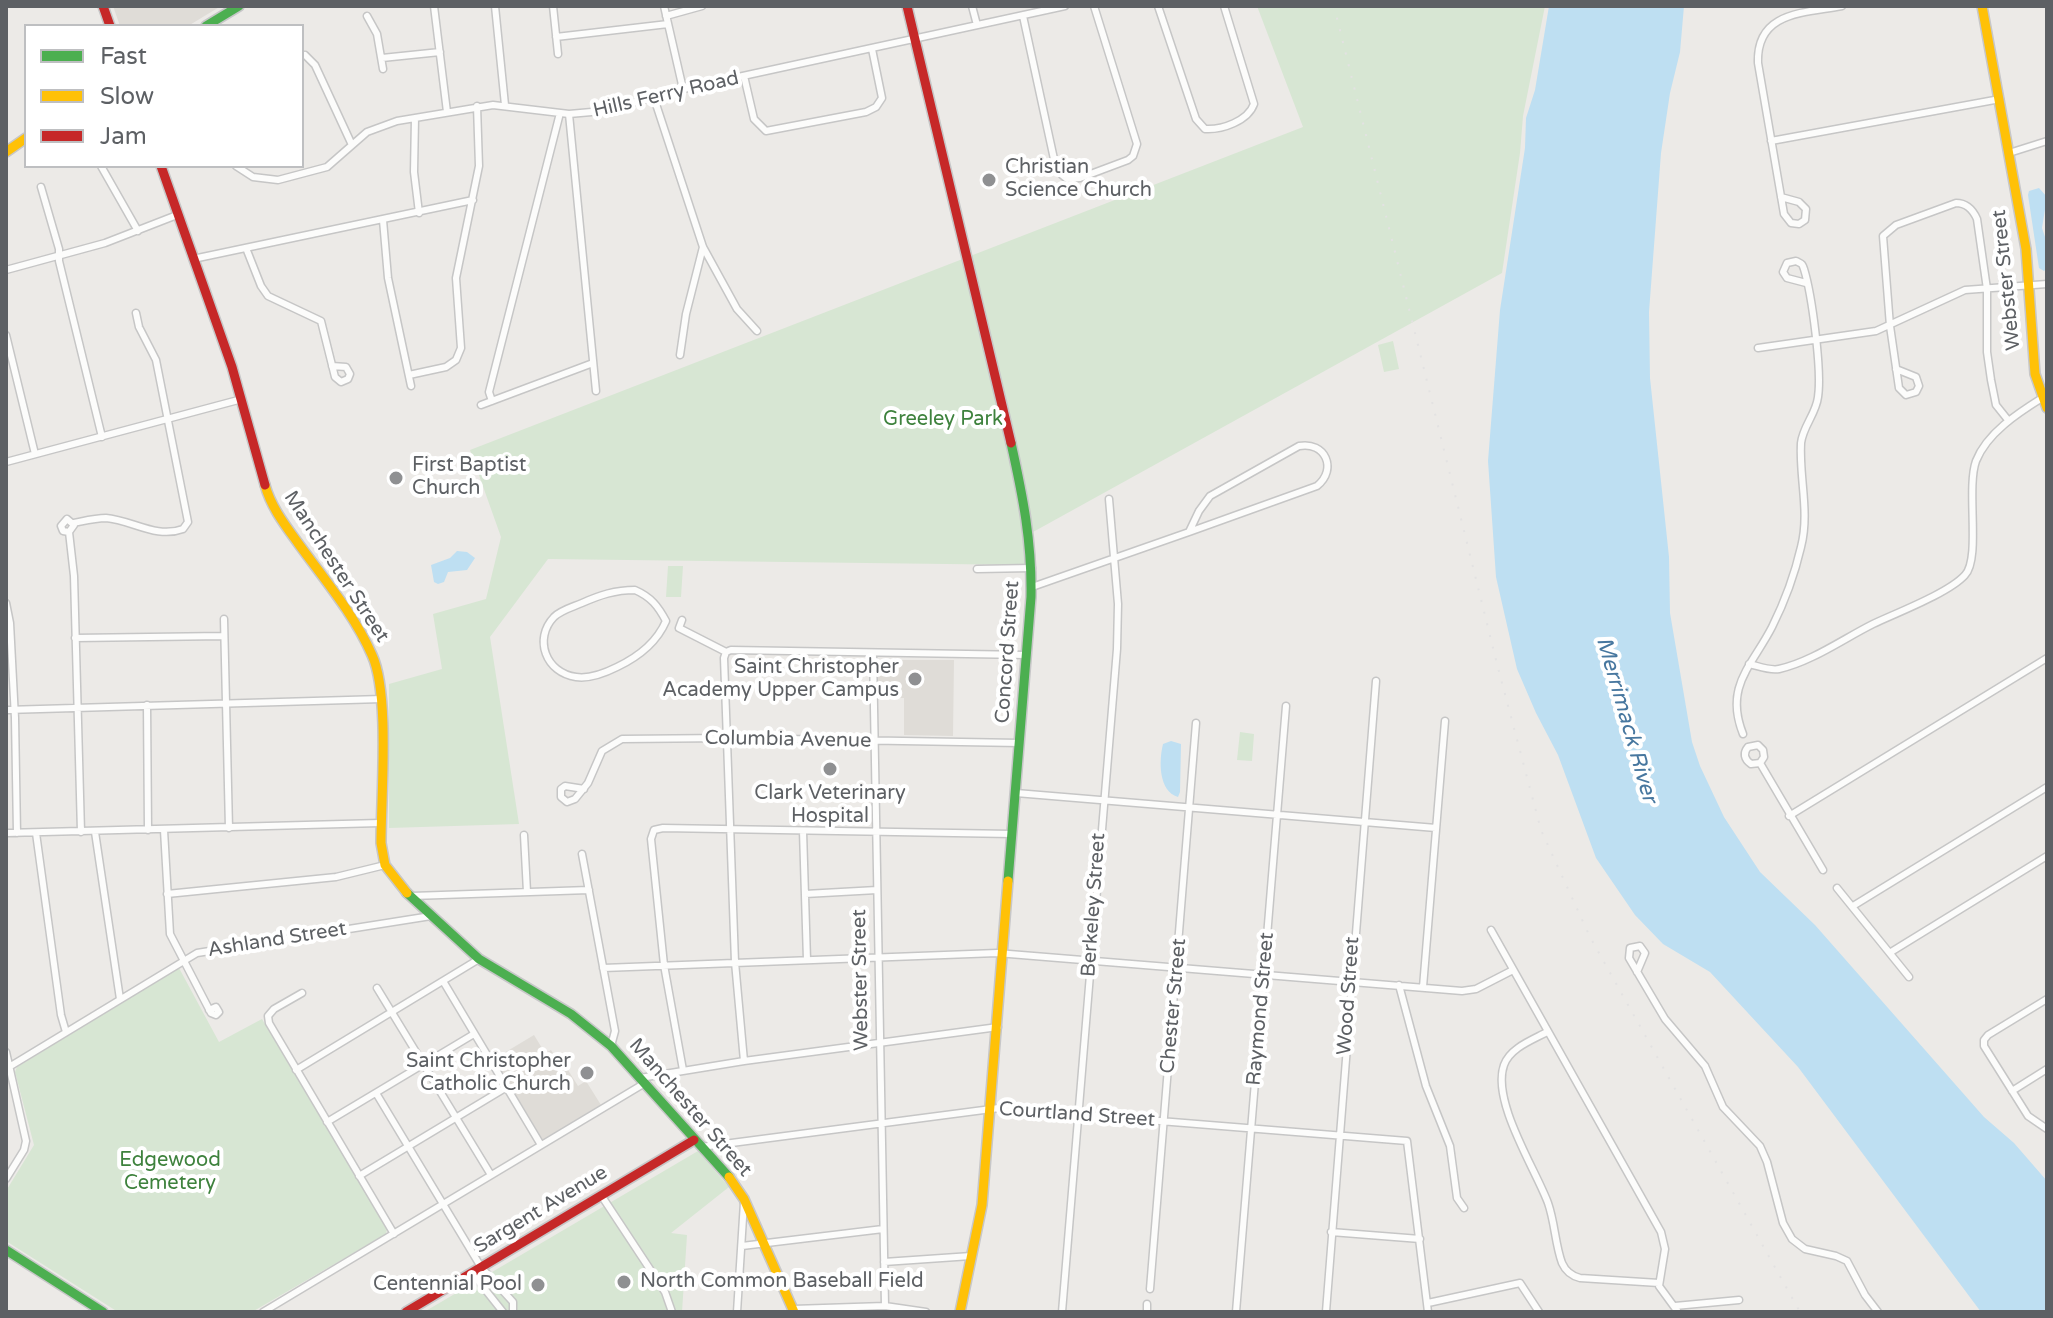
<!DOCTYPE html>
<style>
body{margin:0}
#map{position:relative;width:2053px;height:1318px;overflow:hidden;background:#eceae7;font-family:"Varela Round",sans-serif}
canvas{display:block}
.frame{position:absolute;inset:0;border:8px solid #5d6064;pointer-events:none}
.legend{position:absolute;left:24px;top:24px;width:280px;height:144px;box-sizing:border-box;background:#fff;border:2px solid #bebfc1;margin:0;padding:10px 14px;list-style:none;font-size:24px;color:#5d6064}
.legend li{display:flex;align-items:center;gap:16px;height:40px}
.legend b{width:40px;border:2px solid #bebfc1}
</style>
<div id="map">
<canvas width="2053" height="1318"></canvas>
<div class="frame"></div>
<ul class="legend">
<li><b style="height:10px;background:#4caf50"></b>Fast</li>
<li><b style="height:10px;background:#ffc107"></b>Slow</li>
<li><b style="height:10px;background:#c62828"></b>Jam</li>
</ul>
</div>
<script>
const ctx = document.querySelector('canvas').getContext('2d');
ctx.lineJoin = 'round';
function paint(path, color) {
  ctx.fillStyle = color;
  ctx.fill(path, 'evenodd');
}
function stroke(path, color, width, dash) {
  ctx.strokeStyle = color;
  ctx.lineWidth = width;
  ctx.lineCap = dash ? 'butt' : 'round';
  ctx.setLineDash(dash || []);
  ctx.stroke(path);
}
function drawText(font, color, halo, rows, align = 'center') {
  ctx.font = font + ' "Varela Round",sans-serif';
  ctx.lineWidth = 8;
  ctx.setLineDash([]);
  ctx.textBaseline = 'middle';
  ctx.strokeStyle = halo;
  ctx.fillStyle = color;
  for (const [text, x, y, turn = 0] of rows) {
    ctx.save();
    ctx.translate(x, y);
    ctx.rotate((+turn || 0) * Math.PI / 180);
    ctx.textAlign = isNaN(turn) ? turn : align;
    if (halo) ctx.strokeText(text, 0, 0);
    ctx.fillText(text, 0, 0);
    ctx.restore();
  }
}
const education = new Path2D(`
 M 113,6 L 221,6 L 188,26 L 120,26 Z
 M 876,660 L 954,660 L 953,736 L 904,735 L 904,698 L 876,698 Z
 M 534,1035 L 545,1053 L 551,1050 L 564,1071 L 568,1070 L 578,1086 L 586,1081 L 601,1105 L 543,1140 L 494,1059 Z`);
const green = new Path2D(`
 M 1257,6 L 1545,6 L 1523,116 L 1520,153 L 1502,273 L 1024,537 L 1026,565 L 548,559 L 490,637 L 519,824 L 389,828 L 389,684 L 442,669 L 433,614 L 486,599 L 501,537 L 470,450 L 1303,127 Z
 M 1393,341 L 1399,369 L 1384,372 L 1378,345 Z
 M 668,566 L 683,566 L 681,597 L 666,597 Z
 M 1240,732 L 1254,734 L 1252,761 L 1237,760 Z
 M 179,968 L 219,1042 L 262,1019 L 387,1229 L 386,1234 L 252,1312 L 118,1312 L 6,1241 L 6,1191 L 34,1145 L 15,1072 L 17,1067 Z
 M 698,1151 L 729,1187 L 671,1233 L 687,1235 L 682,1312 L 424,1312 Z`);
const water = new Path2D(`
 M 1549,6 L 1684,6 L 1680,52 L 1670,93 L 1661,153 L 1649,312 L 1650,378 L 1669,557 L 1670,613 L 1692,742 L 1700,766 L 1724,817 L 1760,872 L 1815,925 L 1984,1117 L 2014,1143 L 2047,1181 L 2047,1312 L 1981,1312 L 1798,1067 L 1710,972 L 1663,944 L 1635,915 L 1596,858 L 1558,755 L 1536,713 L 1517,669 L 1496,577 L 1488,461 L 1500,310 L 1525,148 L 1526,118 L 1535,90 Z
 M 2039,188 L 2047,197 L 2042,228 L 2047,243 L 2047,268 L 2044,271 L 2039,268 L 2028,195 L 2029,191 Z
 M 457,551 L 467,552 L 475,558 L 467,570 L 448,572 L 444,582 L 438,584 L 434,582 L 431,565 L 450,558 Z
 M 1171,741 L 1181,744 L 1180,792 L 1178,797 C 1158,791 1159,760 1163,744 Z`);
const street = new Path2D(`
 M 434,6 L 447,112
 M 495,6 L 505,105
 M 553,6 L 558,54
 M 664,6 L 683,89
 M 972,6 L 977,25
 M 1158,6 L 1196,119 L 1205,129 C 1222,130 1248,121 1254,104 L 1224,6
 M 367,16 L 377,34 L 383,69
 M 666,16 L 702,6
 M 1023,16 L 1054,159 L 1062,175 L 1067,179 L 1080,178 L 1128,160 L 1133,156 L 1137,144 L 1094,6
 M 556,37 L 668,24
 M 305,55 L 315,65 L 352,145
 M 382,58 L 440,52
 M 744,76 L 754,119 L 766,131 L 866,112 L 876,107 L 882,98 L 872,49
 M 654,98 L 703,247 L 737,309 L 757,331
 M 569,114 L 596,391
 M 415,118 L 414,172 L 419,213
 M 1771,141 L 2000,99
 M 2009,153 L 2047,141
 M 101,166 L 138,231
 M 236,166 L 253,177 L 278,180 L 327,167 L 367,132 L 397,121 L 493,105 L 569,114 L 603,111 L 683,89 L 1065,6
 M 41,187 L 59,249 L 59,261 L 102,437
 M 1781,197 L 1799,202 L 1806,209 L 1805,220 L 1799,224 L 1791,223 L 1784,214 L 1758,63 C 1756,11 1805,13 1842,6
 M 383,220 L 388,278 L 411,386
 M 246,248 L 261,286 L 268,296 L 321,321 L 335,377 L 341,382 L 348,379 L 350,374 L 346,367 L 332,366
 M 193,259 L 473,200
 M 6,270 L 105,243 L 177,215
 M 6,335 L 35,454
 M 1758,348 L 1876,331 L 1965,290 L 2047,284
 M 680,355 L 686,314 L 703,247
 M 1896,369 L 1916,377 L 1919,386 L 1916,392 L 1906,395 L 1899,388 L 1890,326 L 1883,236 L 1896,225 L 1956,203 C 1966,203 1973,210 1977,219 L 1987,289 L 1987,352 L 1991,380 L 1996,405 L 2008,420
 M 409,375 L 446,367 L 456,360 L 461,348 L 456,278 L 479,166 L 477,106
 M 492,401 L 489,392 L 560,113
 M 481,405 L 593,363
 M 6,462 L 242,399
 M 74,523 C 84,521 95,518 106,518 C 132,520 156,539 183,529 L 188,522 L 156,360 L 139,327 L 136,313
 M 69,532 L 63,531 L 61,526 L 67,519 L 74,525 L 69,532 L 74,576 L 81,832
 M 977,569 L 1032,568
 M 1032,587 L 1189,532 L 1199,511 L 1210,496 L 1299,446 C 1325,441 1338,469 1317,486 L 1189,532
 M 635,590 C 651,597 658,606 666,621 C 657,642 638,657 617,667 C 605,673 589,679 576,677 C 546,673 533,639 554,617 C 561,610 573,607 582,603 C 600,595 615,590 635,590 Z
 M 6,603 L 10,623 L 15,718 L 17,833
 M 224,619 L 229,828
 M 682,620 L 679,628 L 726,652 L 731,650 L 1026,655
 M 75,638 L 224,636
 M 726,652 L 724,658 L 735,962 L 744,1061
 M 873,653 L 885,1306
 M 1749,664 C 1758,666 1770,671 1779,669 C 1811,662 1843,639 1873,624 C 1896,613 1949,593 1965,575 C 1981,558 1966,489 1976,461 C 1987,433 2018,413 2042,398
 M 147,705 L 148,830
 M 6,710 L 382,699
 M 1743,734 C 1724,686 1752,666 1772,627 C 1784,603 1795,573 1801,547 C 1810,512 1799,478 1801,443 C 1803,426 1816,414 1818,397 C 1822,371 1812,295 1804,269 C 1802,263 1802,264 1796,261 L 1787,263 L 1783,272 L 1787,278 L 1806,283
 M 1760,763 L 1764,757 L 1763,750 L 1758,745 L 1748,747 C 1743,753 1744,759 1751,764 L 1760,763 L 1823,870
 M 584,789 L 565,786 L 561,789 L 561,797 L 567,802 L 575,799 L 588,783 L 602,751 L 622,739 L 727,738 L 1020,743
 M 1016,793 L 1436,828
 M 1789,816 L 2047,658
 M 164,830 L 170,934 L 211,1013 L 216,1015 L 219,1012 L 216,1007 L 209,1010
 M 803,831 L 807,960
 M 95,832 L 120,999
 M 6,833 L 380,823
 M 36,833 L 61,1015 L 66,1032
 M 524,835 L 527,892
 M 582,854 L 615,1031 L 611,1046
 M 1837,888 L 1909,977
 M 167,894 L 336,877 L 385,865
 M 805,894 L 877,890
 M 412,896 L 589,890
 M 1853,906 L 2047,787
 M 1491,930 L 1661,1232 L 1665,1249 L 1659,1286 L 1678,1312
 M 1891,952 L 2047,856
 M 603,968 L 997,953 L 1462,991 L 1476,989 L 1513,970
 M 1637,972 L 1645,953 L 1640,946 L 1630,948 L 1629,958 L 1665,1019 L 1705,1066 L 1723,1107 L 1760,1146 L 1767,1162 L 1783,1223 L 1792,1239 L 1805,1249 L 1836,1256 L 1847,1261 L 1865,1295 L 1878,1312
 M 443,981 L 541,1145
 M 1399,985 L 1426,1086 L 1450,1146 L 1457,1198 L 1464,1208
 M 1423,987 L 1445,721
 M 377,988 L 491,1175
 M 302,993 L 274,1009 L 268,1016 L 269,1023 L 394,1234
 M 2047,999 L 1988,1035 L 1984,1040 L 1984,1046 L 2028,1116 L 2047,1129
 M 1547,1032 C 1532,1040 1510,1048 1504,1065 C 1491,1101 1536,1170 1548,1203 C 1555,1223 1555,1244 1562,1263 C 1566,1272 1572,1276 1580,1278 L 1659,1283
 M 6,1052 L 26,1141 L 24,1150 L 6,1179
 M 9,1067 L 197,953 L 431,916
 M 296,1070 L 479,959
 M 683,1070 L 664,965 L 651,839 L 654,830 L 663,828 L 1012,834
 M 640,1078 L 744,1061 L 998,1027
 M 2012,1091 L 2047,1069
 M 376,1093 L 481,1267 L 513,1302 L 513,1312
 M 327,1122 L 474,1034
 M 701,1147 L 999,1108 L 1407,1141 L 1428,1312
 M 359,1176 L 507,1087
 M 601,1195 L 665,1292 L 672,1312
 M 1331,1232 L 1420,1239
 M 742,1246 L 883,1229
 M 884,1262 L 971,1256
 M 472,1273 L 503,1312
 M 1150,1289 L 1196,723
 M 1428,1303 L 1520,1283 L 1539,1312
 M 1675,1306 L 1739,1300
 M 793,1309 L 885,1306 L 926,1312
 M 263,1312 L 645,1083
 M 737,1312 L 744,1202
 M 1062,1312 L 1117,649 L 1118,604 L 1109,499
 M 1147,1312 L 1147,1304
 M 1236,1312 L 1286,706
 M 1326,1312 L 1376,681`);
const fast = new Path2D(`
 M 206,26 L 239,6
 M 1008,881 L 1031,597 C 1032,542 1023,497 1011,443
 M 407,893 L 479,959 L 571,1014 L 611,1046 L 729,1177
 M 6,1250 L 103,1312`);
const slow = new Path2D(`
 M 1982,6 L 2026,249 L 2035,374 L 2047,408
 M 6,152 L 26,138
 M 265,485 C 271,507 285,525 298,543 C 324,579 354,614 372,655 C 390,694 381,796 381,843 L 385,865 L 407,893
 M 729,1177 L 744,1199 L 794,1312
 M 960,1312 L 982,1205 L 1008,881`);
const jam = new Path2D(`
 M 103,6 L 110,26
 M 907,6 L 1011,443
 M 161,166 L 232,367 L 265,485
 M 406,1312 L 694,1140`);
const rail = new Path2D(`
 M 1334,6 L 1497,664 L 1541,830 L 1590,937 L 1800,1312`);
const markers = [
 [989,180,8,"#8f9092"],
 [396,478,8,"#8f9092"],
 [915,679,8,"#8f9092"],
 [830,769,8,"#8f9092"],
 [587,1073,8,"#8f9092"],
 [624,1282,8,"#8f9092"],
 [538,1285,8,"#8f9092"]
];
const streetNames = [
 ["Hills Ferry Road",666,95,-13],
 ["Webster Street",2007,280,-96],
 ["Manchester Street",336,567,57],
 ["Concord Street",1008,652,-86],
 ["Columbia Avenue",788,740,1],
 ["Berkeley Street",1094,905,-86],
 ["Ashland Street",277,940,-9],
 ["Webster Street",861,980,-91],
 ["Wood Street",1349,996,-86],
 ["Chester Street",1174,1006,-85],
 ["Raymond Street",1261,1009,-85],
 ["Manchester Street",690,1108,49],
 ["Courtland Street",1077,1115,4],
 ["Sargent Avenue",541,1210,-31]
];
const poiNames = [
 ["Christian",1005,168],
 ["Science Church",1005,191],
 ["First Baptist",412,466],
 ["Church",412,489],
 ["Saint Christopher",899,668,"right"],
 ["Academy Upper Campus",899,691,"right"],
 ["Clark Veterinary",830,794,"center"],
 ["Hospital",830,817,"center"],
 ["Saint Christopher",571,1062,"right"],
 ["Catholic Church",571,1085,"right"],
 ["North Common Baseball Field",640,1282],
 ["Centennial Pool",522,1285,"right"]
];
const parkNames = [
 ["Greeley Park",943,420],
 ["Edgewood",170,1161],
 ["Cemetery",170,1184]
];
const waterNames = [
 ["Merrimack River",1626,720,74]
];
paint(education, '#dfdcd7');
paint(green, '#d7e6d3');
paint(water, '#bedff2');
stroke(street, '#c6c6c6', 9);
stroke(fast, '#c7c7c8', 12);
stroke(slow, '#c7c7c8', 12);
stroke(jam, '#c7c7c8', 12);
stroke(street, '#fcfcfb', 6);
stroke(fast, '#4caf50', 9);
stroke(slow, '#ffc107', 9);
stroke(jam, '#c62828', 9);
stroke(rail, '#e3e2e2', 2, [2, 10]);
for (const [x, y, r, color] of markers) {
  const dot = new Path2D();
  dot.arc(x, y, r, 0, 2 * Math.PI);
  ctx.fillStyle = color;
  ctx.fill(dot);
  stroke(dot, '#fff', 3);
}
drawText('20px', '#5d6064', '#fff', streetNames);
drawText('20px', '#5d6064', '#fff', poiNames, 'left');
drawText('20px', '#3e823d', '#fff', parkNames);
drawText('italic 22px', '#47779f', '#fff', waterNames);
</script>
